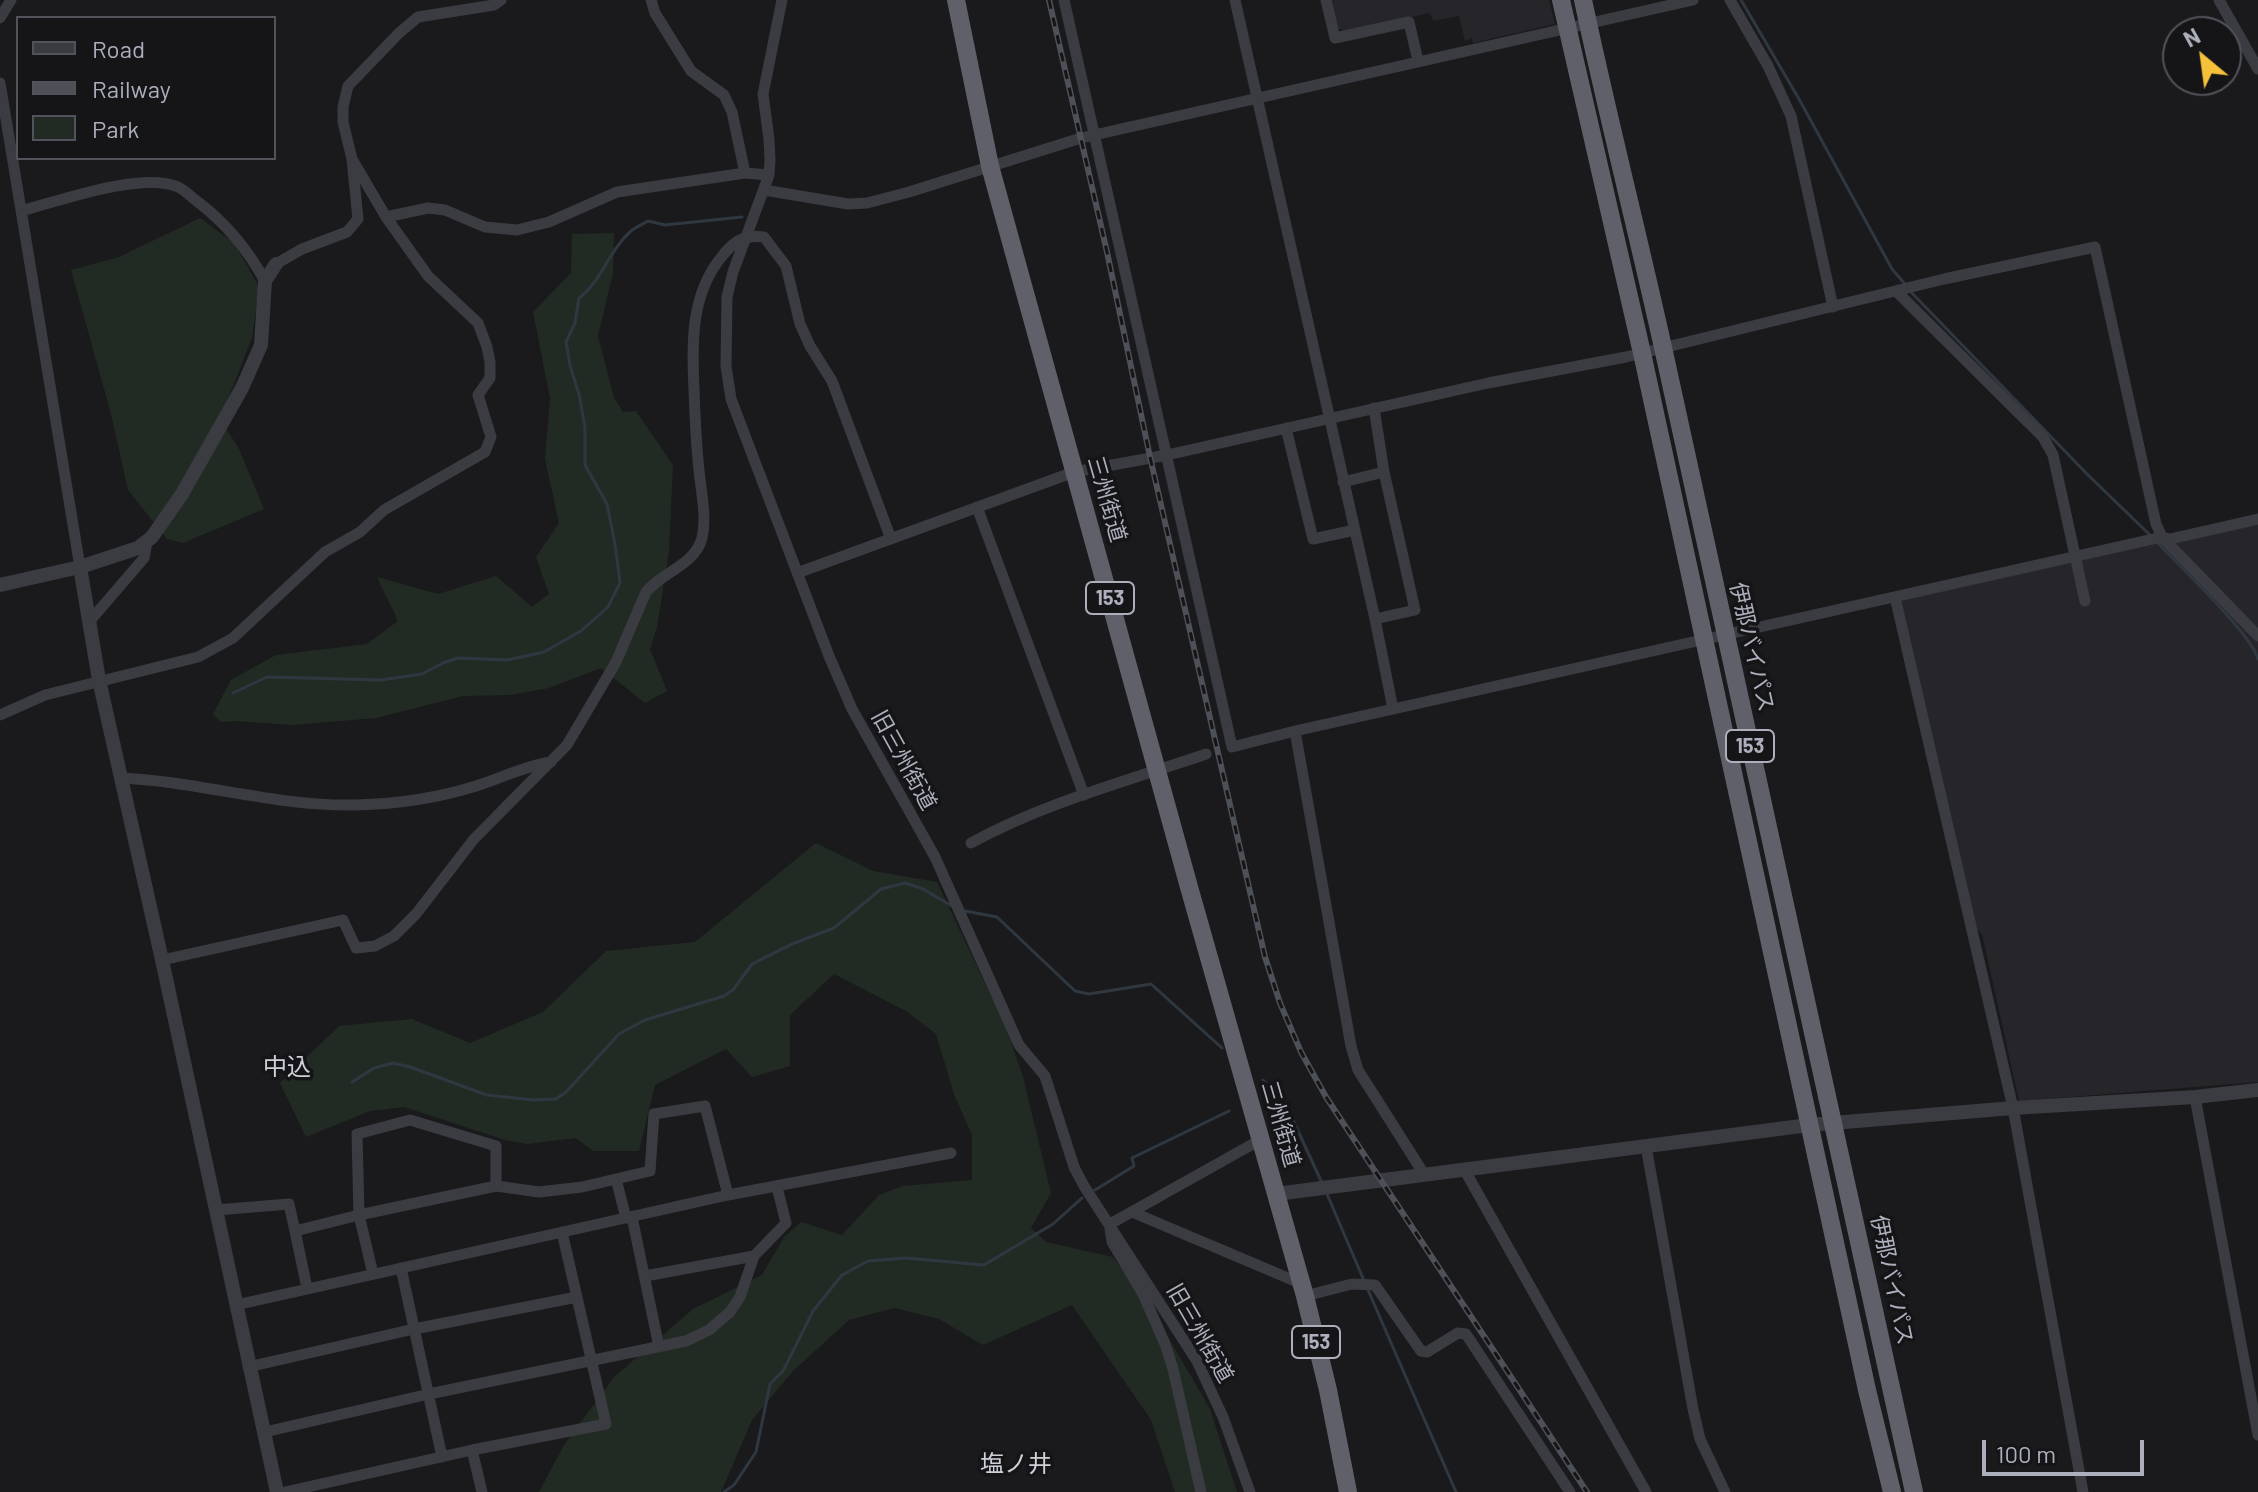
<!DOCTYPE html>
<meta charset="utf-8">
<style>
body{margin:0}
#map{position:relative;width:2258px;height:1492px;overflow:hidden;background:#1a1a1c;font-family:Barlow,sans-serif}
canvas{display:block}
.legend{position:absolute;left:16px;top:16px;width:260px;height:144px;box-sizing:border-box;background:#151518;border:2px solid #52535a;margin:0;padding:10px 14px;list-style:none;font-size:24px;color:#adb0bc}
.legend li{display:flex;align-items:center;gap:16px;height:40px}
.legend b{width:40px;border:2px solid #52535a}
.north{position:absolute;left:2162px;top:16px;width:80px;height:80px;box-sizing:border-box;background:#151518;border:2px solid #52535a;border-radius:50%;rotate:331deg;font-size:22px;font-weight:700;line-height:32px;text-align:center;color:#adb0bc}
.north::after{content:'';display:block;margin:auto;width:28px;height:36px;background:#f5c13a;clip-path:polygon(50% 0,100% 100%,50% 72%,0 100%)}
.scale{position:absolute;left:1982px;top:1440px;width:162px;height:36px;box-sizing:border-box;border:4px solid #adb0bc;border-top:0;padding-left:10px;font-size:24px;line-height:28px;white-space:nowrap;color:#adb0bc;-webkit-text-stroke:6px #151518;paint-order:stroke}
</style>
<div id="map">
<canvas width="2258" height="1492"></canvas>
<ul class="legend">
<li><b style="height:10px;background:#3b3c42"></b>Road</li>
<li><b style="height:10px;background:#4e5057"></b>Railway</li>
<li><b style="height:22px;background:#222b23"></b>Park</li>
</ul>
<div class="north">N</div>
<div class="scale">100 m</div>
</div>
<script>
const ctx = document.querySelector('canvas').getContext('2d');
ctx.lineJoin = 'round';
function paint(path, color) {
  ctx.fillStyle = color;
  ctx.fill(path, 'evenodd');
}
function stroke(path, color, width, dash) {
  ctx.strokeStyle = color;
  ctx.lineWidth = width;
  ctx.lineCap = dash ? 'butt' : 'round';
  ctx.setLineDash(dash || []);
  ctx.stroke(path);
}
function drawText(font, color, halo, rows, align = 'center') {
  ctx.font = font + ' Barlow,"Noto Sans JP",sans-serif';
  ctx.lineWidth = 7;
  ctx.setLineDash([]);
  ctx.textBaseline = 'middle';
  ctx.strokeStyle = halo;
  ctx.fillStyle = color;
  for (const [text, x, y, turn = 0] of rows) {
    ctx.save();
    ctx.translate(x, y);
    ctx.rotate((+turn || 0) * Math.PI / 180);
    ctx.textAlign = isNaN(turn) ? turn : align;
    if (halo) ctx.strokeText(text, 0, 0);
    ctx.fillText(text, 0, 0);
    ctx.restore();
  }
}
const built = new Path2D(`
 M 1331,0 L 1549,0 L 1555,24 L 1473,43 L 1472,38 L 1465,41 L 1459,16 L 1433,21 L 1430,13 L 1344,31 L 1337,28 Z
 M 2258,518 L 2258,1082 L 2019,1101 L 1982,934 L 1972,924 L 1901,600 Z`);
const green = new Path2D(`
 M 200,218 L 234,243 L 259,287 L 252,338 L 220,419 L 239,449 L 264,509 L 183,543 L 167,539 L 128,490 L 111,414 L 71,270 L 119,257 Z
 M 614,233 L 613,273 L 598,336 L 614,398 L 623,412 L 636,411 L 673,465 L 669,551 L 657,627 L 650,649 L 667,691 L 645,703 L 601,668 L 549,688 L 510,695 L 463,696 L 376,718 L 293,725 L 236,721 L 221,722 L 213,714 L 231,680 L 276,655 L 367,644 L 398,621 L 377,577 L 438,594 L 496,576 L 532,607 L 549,594 L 536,557 L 559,523 L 545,459 L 550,398 L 533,312 L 571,273 L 572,234 Z
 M 816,843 L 873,871 L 937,882 L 1006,1028 L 1023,1077 L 1051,1193 L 1031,1228 L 1046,1242 L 1113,1257 L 1164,1330 L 1210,1409 L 1237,1492 L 1175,1492 L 1151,1420 L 1072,1305 L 983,1345 L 939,1319 L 894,1308 L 849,1320 L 793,1371 L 752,1420 L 721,1492 L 539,1492 L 564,1445 L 614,1377 L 693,1309 L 762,1275 L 784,1237 L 801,1222 L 842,1235 L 879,1195 L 903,1186 L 972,1180 L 972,1135 L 954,1094 L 936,1034 L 906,1011 L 834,974 L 790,1015 L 790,1066 L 752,1077 L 726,1049 L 655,1085 L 639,1151 L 593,1151 L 576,1138 L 527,1144 L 505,1140 L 404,1107 L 370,1111 L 306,1137 L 280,1083 L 339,1026 L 412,1019 L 470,1043 L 543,1012 L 606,951 L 695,942 Z`);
const stream = new Path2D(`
 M 1741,0 L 1799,99 L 1892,269 L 1905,284
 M 1909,290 L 2088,475 L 2151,536
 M 2156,541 C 2179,566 2250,632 2258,659
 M 233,693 L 267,677 L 381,680 L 422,674 L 443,663 L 458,658 L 507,660 L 544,652 L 581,631 L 608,607 L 620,583 L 615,544 L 607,504 L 585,465 L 585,427 L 579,394 L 570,366 L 566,342 L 575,323 L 579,298 C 602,281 609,250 631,231 C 636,227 643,224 648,221 L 665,225 L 742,217
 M 965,911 L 997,917 L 1075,991 L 1089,994 L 1151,984 L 1222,1048
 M 1263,1080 L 1287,1107 L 1322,1183
 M 352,1082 L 374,1068 L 393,1063 L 410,1067 L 487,1095 L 533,1100 L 556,1099 L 566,1092 L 619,1034 L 645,1020 L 724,996 L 733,990 L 752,964 L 792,944 L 834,928 L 881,889 L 905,883 L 923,889 L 952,906
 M 1095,1190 L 1134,1166 L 1132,1158 L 1229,1111
 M 1327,1194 L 1365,1283
 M 1368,1290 L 1456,1492
 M 724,1492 L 734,1485 L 756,1452 L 770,1384 L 783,1371 L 813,1311 L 842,1275 L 868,1261 L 906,1258 L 984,1265 L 1053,1224 L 1082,1198`);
const minor = new Path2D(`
 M 651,0 L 655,13 L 691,71 L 724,95 L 732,112 L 745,173
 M 782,0 L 763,94 L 769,139 L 770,160 L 769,175 L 733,272 L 727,297 L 726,366 L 731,399 L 829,656 L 852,709 L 935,857 L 1019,1045 L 1045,1076 L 1074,1167 L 1084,1186 L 1197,1361 L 1223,1417 L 1250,1492
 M 1064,0 L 1232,747 L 1295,731
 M 1235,0 L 1375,619 L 1393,709
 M 1326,0 L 1335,38 L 1409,22 L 1418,61
 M 1730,0 L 1768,66 L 1791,116 L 1833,307
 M 2219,0 L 2258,69
 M 0,18 L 11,0
 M 0,83 L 80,567
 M 764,190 L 848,204 L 867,203 L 909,192 L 1081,138 L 1693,0
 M 21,211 C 59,201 142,171 178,187 C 185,190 192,198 198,202 C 227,224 248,250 265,281
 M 386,217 L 428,208 L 445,210 L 485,227 L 517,230 L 549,222 L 617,192 L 745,173 L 769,175
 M 276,264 L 302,249 L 347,232 L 358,219 L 352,159 L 343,122 L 343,107 L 348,86 L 399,33 L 418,17 L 494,5 L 501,0
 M 1896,291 L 2043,437 L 2053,455 L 2085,601
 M 1374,408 L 1384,472 L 1415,610 L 1375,619
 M 1286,428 L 1313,539 L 1355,530
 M 1343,482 L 1384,472
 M 977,507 L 1084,795
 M 797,573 L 1074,472 L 1167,455 L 1488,383 L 1626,357 L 1944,279 L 2095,247 L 2156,524 L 2162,537 L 2258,636
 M 1895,597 L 2013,1108 L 2083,1492
 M 89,622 L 144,558 L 147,542
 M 0,715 L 45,695 L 198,657 L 233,638 L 325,552 L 360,532 L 384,510 L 485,452 L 491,437 L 478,395 L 490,378 L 490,362 L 487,347 L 478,323 L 428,276 L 386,217 L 352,159
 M 120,778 C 199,781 276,807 356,805 C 396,804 438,798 476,786 C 502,778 524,766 551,762
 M 971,843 C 1044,803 1127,781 1206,754
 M 162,960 L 343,920 L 356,948 L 375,946 L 394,936 L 416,914 L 474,839 L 567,745 L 616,662 L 646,592 C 662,572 695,565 702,538 C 707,517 701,492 699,470 C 696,444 695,417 694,390 C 692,343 690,294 723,255 C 735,240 745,235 764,237 L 786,266 L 800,324 L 810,346 L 832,381 L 891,539
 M 2195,1097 L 2258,1435
 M 1646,1146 L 1693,1409 L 1700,1439 L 1725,1492
 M 1464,1169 L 1646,1492
 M 1424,1174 L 1358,1070 L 1351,1046 L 1295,731 L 2162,537 L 2170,539 L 2258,519
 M 616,1179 L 626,1218
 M 216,1210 L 289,1204 L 295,1231 L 359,1215 L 496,1186
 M 1132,1212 L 1302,1284
 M 632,1217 L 659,1347
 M 1110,1224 L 1260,1140
 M 1110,1229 L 1112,1242 L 1143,1294 L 1165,1344 L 1173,1369 L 1201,1492
 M 295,1231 L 307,1288
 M 401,1268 L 442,1457
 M 373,1274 L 359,1215 L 357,1134 L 410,1120 L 496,1146 L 496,1186 L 539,1192 L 582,1187 L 650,1171 L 654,1114 L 705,1106 L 728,1195
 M 645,1276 L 754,1256
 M 1305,1296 L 1352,1284 L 1375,1285 L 1421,1351 L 1427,1352 L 1458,1333 L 1466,1334 L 1570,1492
 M 236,1305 L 728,1195 L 951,1153
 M 248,1367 L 414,1329 L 577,1297
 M 265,1432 L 429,1394 L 686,1341 L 709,1330 L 730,1312 L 740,1297 L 754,1256 L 786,1223 L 777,1187
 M 472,1450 L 482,1492
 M 285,1492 L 472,1450 L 606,1424 L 562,1232`);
const tertiary = new Path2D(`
 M 80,567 L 99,680 L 162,960 L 277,1492
 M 0,585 L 80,567 L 138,548 L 152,537 L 182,494 L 242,388 L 261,345 L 265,281 L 276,264
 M 1276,1194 L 1809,1125 L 2013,1108 L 2195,1097 L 2258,1090`);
const trunk = new Path2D(`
 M 956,0 L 990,166 L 1189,887 L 1305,1296 L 1328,1390 L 1348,1492
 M 1561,0 L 1642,353 L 1867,1390 L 1892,1492
 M 1583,0 C 1608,118 1638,234 1664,352 C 1746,732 1831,1112 1914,1492`);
const rail = new Path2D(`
 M 1049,0 L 1107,252 L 1150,457 L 1265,957 L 1280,1003 L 1301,1052 L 1326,1097 L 1587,1492`);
const shields = [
 [1110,598,48],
 [1750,746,48],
 [1316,1342,48]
];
const shieldNames = [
 ["153",1110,598],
 ["153",1750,746],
 ["153",1316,1342]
];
const streetNames = [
 ["三州街道",1107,499,74],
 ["伊那バイパス",1752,647,77],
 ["旧三州街道",904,760,61],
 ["三州街道",1281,1124,74],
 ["伊那バイパス",1892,1280,78],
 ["旧三州街道",1200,1333,60]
];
const neighbourhoodNames = [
 ["中込",287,1067],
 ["塩ノ井",1016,1464]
];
paint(built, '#26262a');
paint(green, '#222b23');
stroke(stream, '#2f3841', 3);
stroke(minor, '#3b3c42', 11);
stroke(tertiary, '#3b3c42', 14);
stroke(trunk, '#5f606a', 18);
stroke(rail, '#4e5057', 6);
stroke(rail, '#151518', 3, [9]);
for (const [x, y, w] of shields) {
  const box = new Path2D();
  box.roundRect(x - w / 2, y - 16, w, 32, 6);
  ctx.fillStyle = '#151518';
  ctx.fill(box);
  stroke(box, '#adb0bc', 2);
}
drawText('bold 20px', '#adb0bc', null, shieldNames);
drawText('22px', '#adb0bc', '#151518', streetNames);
drawText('24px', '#ced0d8', '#151518', neighbourhoodNames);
</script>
